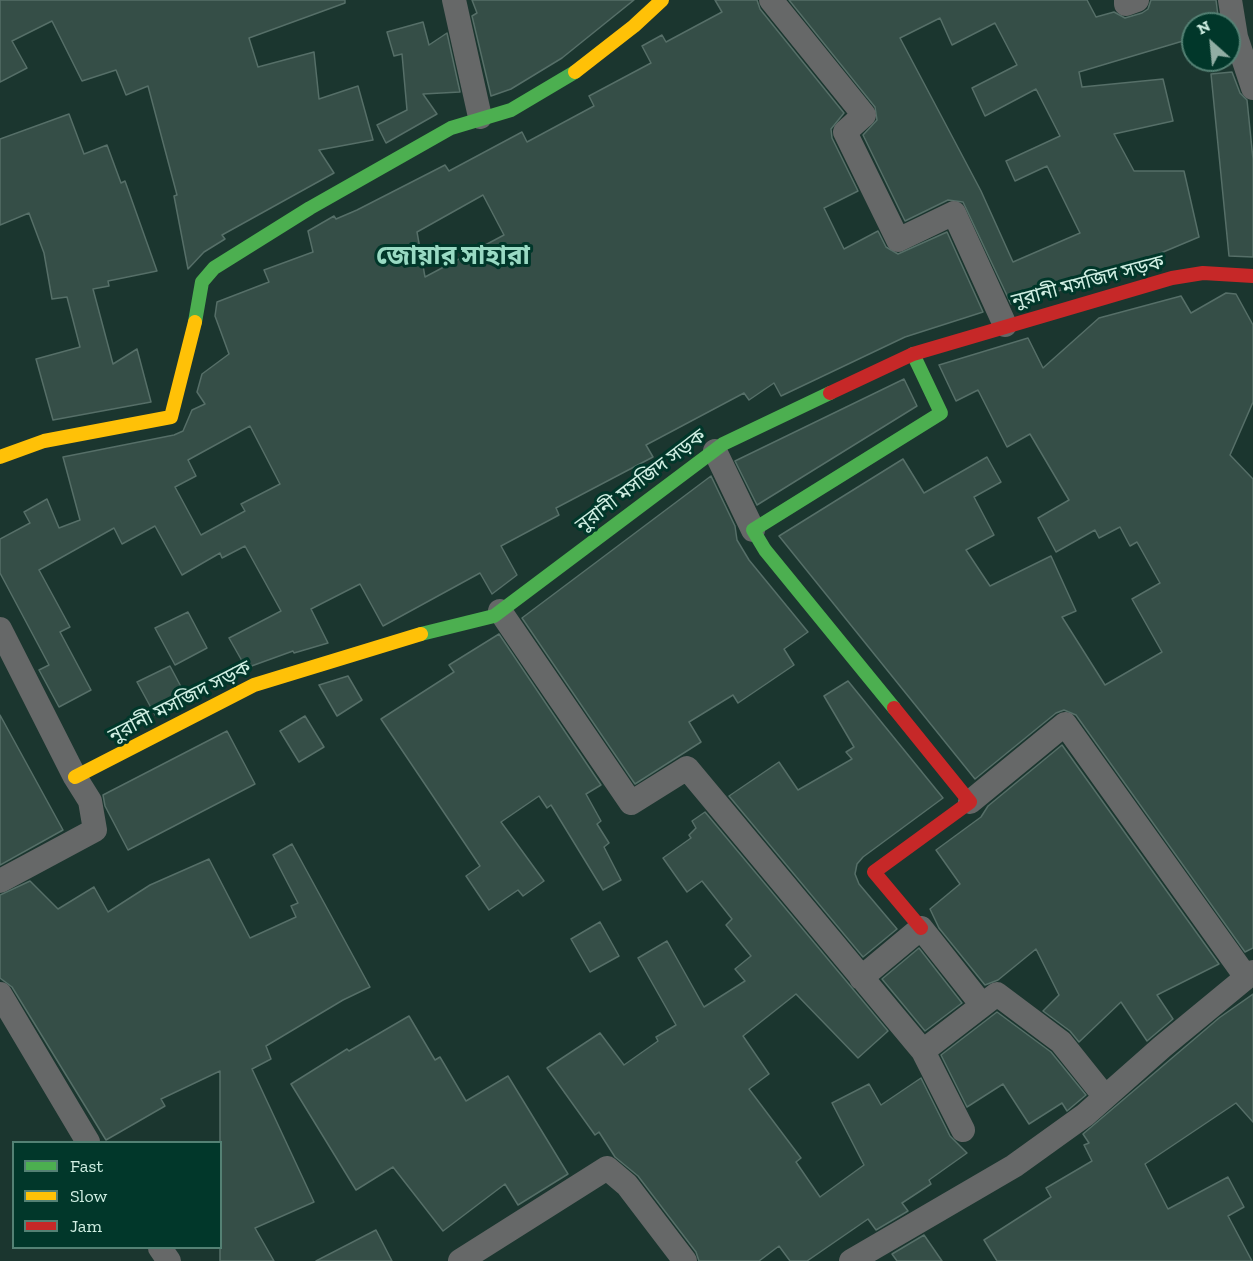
<!DOCTYPE html>
<meta charset="utf-8">
<style>
body{margin:0}
#map{position:relative;width:1253px;height:1261px;overflow:hidden;background:#1b362f;font-family:"Zilla Slab",serif}
canvas{display:block}
.legend{position:absolute;left:12px;top:1141px;width:210px;height:108px;box-sizing:border-box;background:#01372a;border:2px solid #548174;margin:0;padding:8px 10px;list-style:none;font-size:18px;color:#d0efe3}
.legend li{display:flex;align-items:center;gap:12px;height:30px}
.legend b{width:30px;border:2px solid #548174}
.north{position:absolute;left:1181px;top:12px;width:60px;height:60px;box-sizing:border-box;background:#01372a;border:2px solid #548174;border-radius:50%;rotate:333deg;font-size:16px;font-weight:700;line-height:24px;text-align:center;color:#d0efe3}
.north::after{content:'';display:block;margin:auto;width:21px;height:27px;background:#91aea4;clip-path:polygon(50% 0,100% 100%,50% 72%,0 100%)}
</style>
<div id="map">
<canvas width="1253" height="1261"></canvas>
<ul class="legend">
<li><b style="height:8px;background:#4caf50"></b>Fast</li>
<li><b style="height:8px;background:#ffc107"></b>Slow</li>
<li><b style="height:8px;background:#c62828"></b>Jam</li>
</ul>
<div class="north">N</div>
</div>
<script>
const ctx = document.querySelector('canvas').getContext('2d');
ctx.lineJoin = 'round';
function paint(path, color) {
  ctx.fillStyle = color;
  ctx.fill(path, 'evenodd');
}
function stroke(path, color, width, dash) {
  ctx.strokeStyle = color;
  ctx.lineWidth = width;
  ctx.lineCap = dash ? 'butt' : 'round';
  ctx.setLineDash(dash || []);
  ctx.stroke(path);
}
function drawText(font, color, halo, rows, align = 'center') {
  ctx.font = font + ' "Zilla Slab","Noto Sans Bengali",serif';
  ctx.lineWidth = 6;
  ctx.setLineDash([]);
  ctx.textBaseline = 'middle';
  ctx.strokeStyle = halo;
  ctx.fillStyle = color;
  for (const [text, x, y, turn = 0] of rows) {
    ctx.save();
    ctx.translate(x, y);
    ctx.rotate((+turn || 0) * Math.PI / 180);
    ctx.textAlign = isNaN(turn) ? turn : align;
    if (halo) ctx.strokeText(text, 0, 0);
    ctx.fillText(text, 0, 0);
    ctx.restore();
  }
}
const building = new Path2D(`
 M 0,0 L 345,0 L 345,3 L 249,38 L 258,67 L 314,52 L 319,99 L 358,86 L 373,140 L 319,150 L 334,173 L 222,235 L 225,239 L 204,252 L 188,269 L 174,196 L 177,195 L 148,86 L 126,95 L 116,70 L 82,81 L 52,21 L 12,41 L 27,68 L 0,82 Z
 M 472,0 L 634,0 L 562,58 L 511,89 L 491,96 L 472,16 L 477,13 Z
 M 715,0 L 757,0 L 760,9 L 844,113 L 831,129 L 832,138 L 858,191 L 824,208 L 844,249 L 878,231 L 886,247 L 898,254 L 947,232 L 983,312 L 905,337 L 781,396 L 774,383 L 749,400 L 744,393 L 646,445 L 653,457 L 556,508 L 559,515 L 501,546 L 517,575 L 492,594 L 480,573 L 383,626 L 360,584 L 311,609 L 328,643 L 294,653 L 293,651 L 246,668 L 229,638 L 281,611 L 245,546 L 222,558 L 220,553 L 182,575 L 155,526 L 122,544 L 114,528 L 39,570 L 70,627 L 60,632 L 91,690 L 59,707 L 39,670 L 49,665 L 0,573 L 0,539 L 30,523 L 24,512 L 47,499 L 59,528 L 80,520 L 63,457 L 174,435 L 183,431 L 192,410 L 205,404 L 197,392 L 202,374 L 229,354 L 215,316 L 217,302 L 269,282 L 264,270 L 313,252 L 308,231 L 334,216 L 336,219 L 357,210 L 445,165 L 449,171 L 522,132 L 527,142 L 594,106 L 589,96 L 651,63 L 642,46 L 662,35 L 666,42 L 722,12 ZM 483,195 L 504,235 L 425,277 L 417,232 ZM 250,426 L 280,484 L 241,504 L 245,511 L 201,535 L 175,487 L 196,476 L 188,460 Z
 M 789,0 L 1087,0 L 1096,17 L 1114,12 L 1125,18 L 1142,13 L 1148,9 L 1151,0 L 1216,0 L 1219,24 L 1193,24 L 1193,38 L 1079,72 L 1082,87 L 1163,79 L 1173,121 L 1114,134 L 1134,171 L 1184,171 L 1199,237 L 1094,281 L 1011,304 L 963,202 L 948,200 L 905,221 L 863,135 L 877,120 L 875,107 ZM 940,18 L 952,45 L 995,23 L 1017,65 L 972,88 L 985,116 L 1036,89 L 1060,136 L 1006,161 L 1015,181 L 1047,166 L 1080,233 L 1013,262 L 981,191 L 900,38 Z
 M 423,22 L 429,45 L 447,33 L 460,92 L 423,94 L 437,114 L 386,143 L 377,125 L 407,110 L 402,54 L 394,56 L 387,32 Z
 M 1232,72 L 1240,93 L 1247,100 L 1253,159 L 1253,257 L 1229,256 L 1211,74 Z
 M 69,114 L 84,154 L 107,145 L 121,183 L 125,181 L 157,271 L 108,281 L 109,286 L 93,289 L 113,364 L 137,349 L 151,402 L 53,420 L 36,359 L 80,347 L 67,297 L 52,299 L 44,253 L 29,213 L 0,225 L 0,139 Z
 M 1226,293 L 1236,294 L 1253,325 L 1253,402 L 1230,455 L 1253,479 L 1253,948 L 1245,952 L 1076,715 L 1064,710 L 1056,713 L 975,779 L 779,536 L 903,459 L 924,493 L 987,457 L 1001,482 L 974,497 L 994,535 L 966,550 L 990,586 L 1051,556 L 1076,611 L 1062,617 L 1105,685 L 1162,652 L 1132,599 L 1160,583 L 1137,542 L 1130,546 L 1120,527 L 1099,538 L 1095,530 L 1056,552 L 1038,518 L 1069,500 L 1030,434 L 1007,447 L 978,390 L 956,401 L 939,365 L 1028,338 L 1043,368 L 1099,318 L 1181,296 L 1191,313 Z
 M 904,379 L 917,406 L 757,505 L 735,461 Z
 M 711,476 L 735,526 L 737,540 L 749,560 L 808,632 L 784,649 L 794,665 L 738,703 L 733,695 L 689,722 L 701,742 L 635,784 L 522,618 Z
 M 188,612 L 207,648 L 175,665 L 155,628 Z
 M 499,634 L 601,785 L 586,794 L 601,821 L 597,824 L 609,843 L 604,847 L 621,880 L 603,890 L 551,805 L 547,808 L 539,796 L 501,822 L 544,881 L 523,896 L 518,890 L 489,910 L 466,876 L 480,866 L 381,719 L 454,672 L 449,665 Z
 M 170,666 L 187,698 L 155,715 L 137,682 Z
 M 348,676 L 362,700 L 337,716 L 319,685 Z
 M 848,681 L 943,798 L 863,857 L 857,864 L 855,874 L 859,884 L 897,929 L 863,957 L 729,796 L 779,762 L 798,790 L 852,759 L 846,752 L 854,747 L 824,696 Z
 M 0,715 L 63,830 L 0,865 Z
 M 305,716 L 324,747 L 299,762 L 280,731 Z
 M 227,731 L 255,784 L 128,850 L 105,806 L 103,795 Z
 M 1062,745 L 1219,964 L 1157,995 L 1173,1019 L 1147,1041 L 1121,1002 L 1079,1042 L 1070,1031 L 1043,1011 L 1059,995 L 1036,949 L 998,980 L 985,985 L 939,928 L 930,909 L 960,884 L 936,850 L 981,817 L 988,806 Z
 M 705,812 L 888,1031 L 858,1058 L 796,994 L 743,1036 L 769,1074 L 749,1089 L 801,1158 L 796,1162 L 820,1197 L 864,1165 L 832,1103 L 869,1084 L 881,1105 L 921,1078 L 950,1136 L 967,1153 L 929,1180 L 931,1184 L 902,1203 L 908,1211 L 876,1230 L 868,1219 L 807,1261 L 790,1261 L 779,1246 L 759,1261 L 699,1261 L 696,1252 L 638,1176 L 615,1157 L 599,1132 L 595,1135 L 547,1068 L 600,1033 L 624,1065 L 658,1041 L 656,1037 L 676,1025 L 638,958 L 667,941 L 704,1007 L 745,981 L 735,969 L 751,956 L 726,925 L 732,919 L 702,881 L 687,892 L 663,858 L 691,838 L 689,835 L 696,828 L 692,821 Z
 M 292,844 L 370,987 L 343,1000 L 266,1046 L 271,1059 L 252,1069 L 314,1202 L 255,1228 L 274,1261 L 220,1261 L 220,1071 L 161,1099 L 165,1106 L 106,1140 L 12,987 L 0,978 L 0,895 L 30,881 L 58,909 L 94,887 L 108,912 L 150,885 L 209,859 L 250,938 L 296,917 L 291,906 L 298,903 L 273,855 Z
 M 600,922 L 619,956 L 590,972 L 571,939 Z
 M 919,948 L 962,1003 L 925,1031 L 882,979 Z
 M 1253,994 L 1253,1122 L 1236,1103 L 1145,1164 L 1168,1209 L 1228,1177 L 1244,1207 L 1228,1216 L 1252,1261 L 997,1261 L 984,1240 L 1051,1197 L 1046,1188 L 1092,1161 L 1084,1145 L 1089,1143 L 1083,1134 L 1219,1018 Z
 M 997,1012 L 1051,1052 L 1086,1095 L 1067,1111 L 1062,1103 L 1029,1124 L 1003,1084 L 967,1107 L 941,1055 Z
 M 409,1016 L 435,1060 L 440,1057 L 466,1101 L 508,1076 L 568,1174 L 518,1205 L 505,1184 L 443,1231 L 393,1167 L 356,1190 L 291,1084 L 347,1049 L 349,1051 Z
 M 376,1230 L 392,1261 L 316,1261 Z
 M 924,1235 L 942,1261 L 897,1261 L 892,1254 Z`);
const street = new Path2D(`
 M 454,0 L 480,117
 M 771,0 L 864,115 L 845,132 L 898,240 L 954,213 L 1005,325
 M 1126,0 L 1126,4 L 1137,0
 M 1230,0 L 1236,37 L 1253,88
 M 715,451 L 753,530
 M 500,611 L 631,803 L 687,768 L 923,1051 L 963,1130
 M 0,629 L 75,777 L 90,801 L 95,830 L 0,881
 M 970,802 L 1065,724 L 1246,977
 M 861,978 L 921,928 L 982,1005
 M 0,994 L 88,1142
 M 923,1051 L 997,994 L 1061,1042 L 1105,1097
 M 160,1248 L 169,1261
 M 460,1261 L 607,1168 L 627,1185 L 685,1261
 M 851,1261 L 1014,1166 L 1085,1115 L 1162,1047 L 1253,972`);
const fast = new Path2D(`
 M 195,322 L 202,282 L 214,268 L 310,208 L 451,128 L 511,110 L 575,72
 M 421,634 L 494,616 L 723,444 L 830,393
 M 894,708 L 765,550 L 753,530 L 941,413 L 913,354`);
const slow = new Path2D(`
 M 575,72 L 634,26 L 662,0
 M 0,457 L 44,441 L 171,417 L 195,322
 M 75,777 L 254,685 L 421,634`);
const jam = new Path2D(`
 M 830,393 L 913,354 L 1172,278 L 1203,273 L 1253,276
 M 894,708 L 970,802 L 874,872 L 921,928`);
const streetNames = [
 ["নুরানী মসজিদ সড়ক",1088,282,-15],
 ["নুরানী মসজিদ সড়ক",641,481,-37],
 ["নুরানী মসজিদ সড়ক",180,702,-27]
];
const districtNames = [
 ["জোয়ার সাহারা",453,257]
];
paint(building, '#354e47');
stroke(building, '#566f68', 1.5);
stroke(street, '#666868', 24);
stroke(fast, '#4caf50', 14);
stroke(slow, '#ffc107', 14);
stroke(jam, '#c62828', 14);
drawText('20px', '#d0efe3', '#01372a', streetNames);
drawText('bold 26px', '#99dac3', '#01372a', districtNames);
</script>
